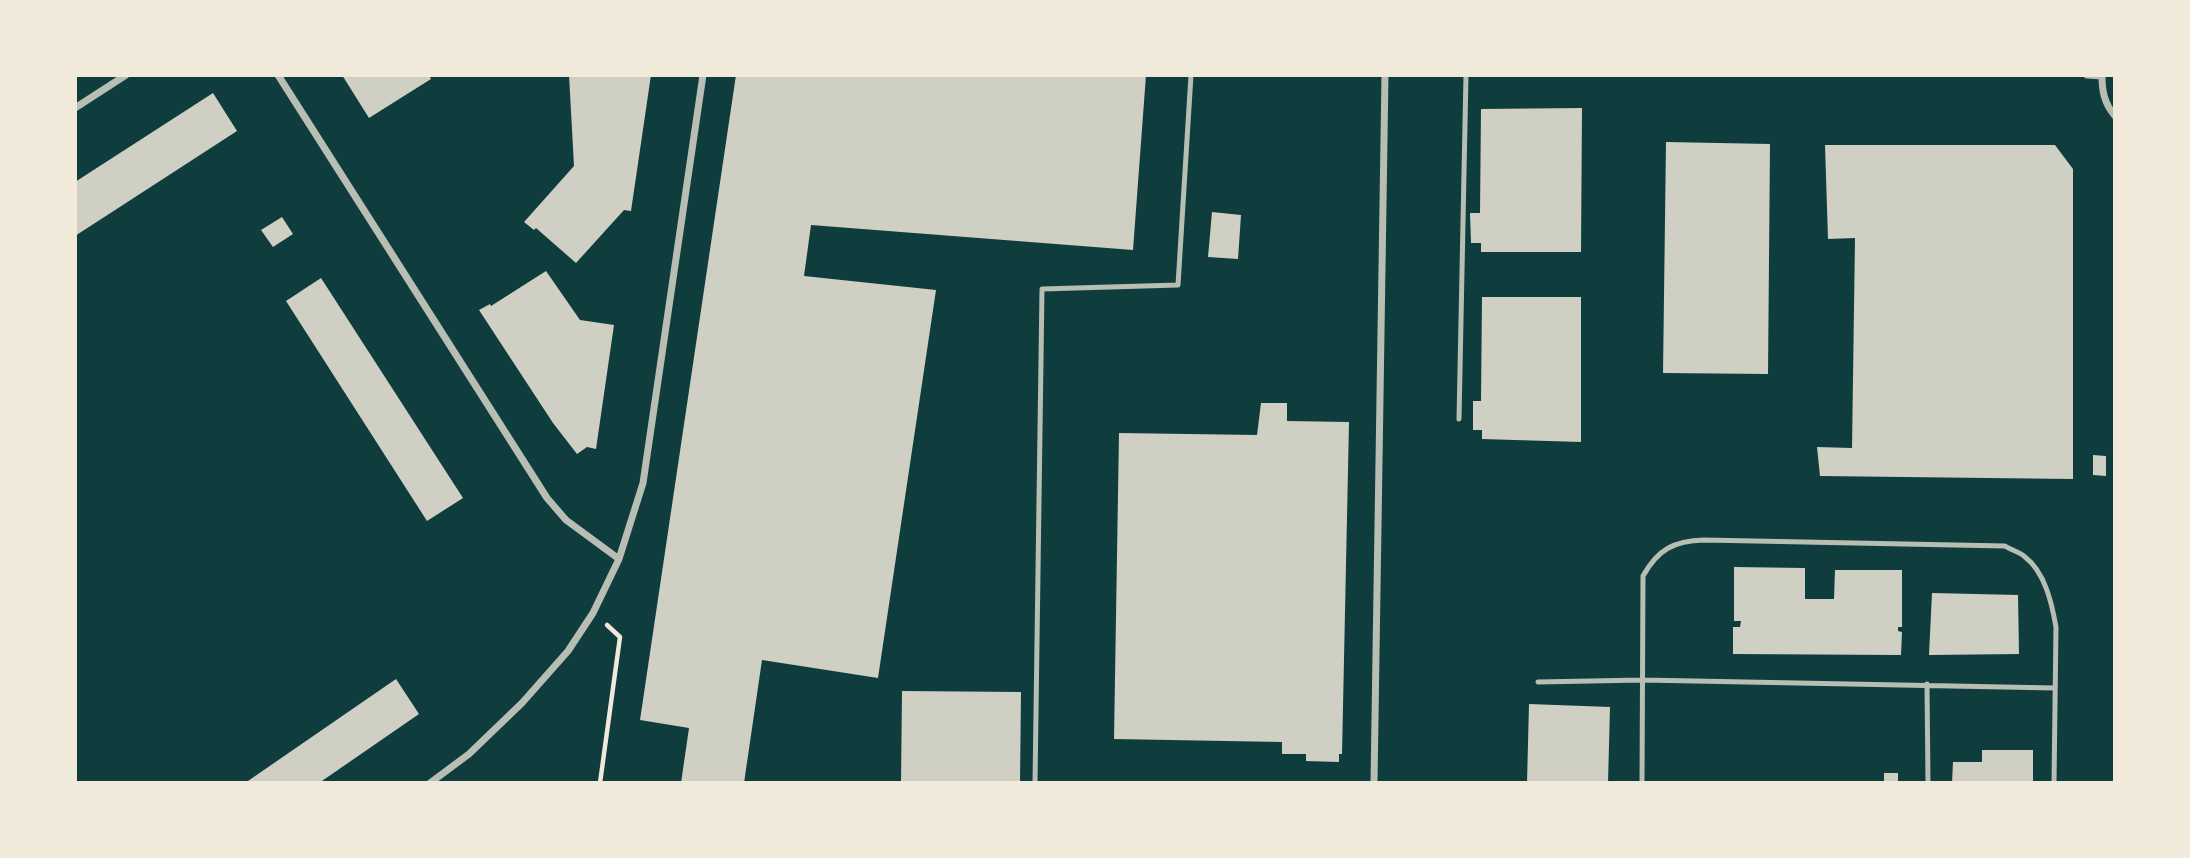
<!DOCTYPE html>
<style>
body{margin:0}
#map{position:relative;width:2190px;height:858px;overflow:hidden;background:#0f3d3e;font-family:"Archivo Narrow",sans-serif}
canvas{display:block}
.frame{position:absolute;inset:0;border:77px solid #f1e9da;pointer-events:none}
</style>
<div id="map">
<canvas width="2190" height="858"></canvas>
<div class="frame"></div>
</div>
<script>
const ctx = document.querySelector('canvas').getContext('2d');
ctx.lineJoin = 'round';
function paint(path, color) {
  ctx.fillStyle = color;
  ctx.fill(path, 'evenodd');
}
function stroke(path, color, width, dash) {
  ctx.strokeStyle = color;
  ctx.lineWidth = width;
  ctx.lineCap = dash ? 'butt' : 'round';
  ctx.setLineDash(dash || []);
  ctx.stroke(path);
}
const building = new Path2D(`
 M 342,75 L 429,75 L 431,79 L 369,118 Z
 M 569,75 L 651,75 L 631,211 L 624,210 L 576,263 L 536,228 L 534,230 L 524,222 L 574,166 Z
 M 736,75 L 1146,75 L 1133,250 L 811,225 L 804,276 L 936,290 L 878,678 L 762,660 L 744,783 L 681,783 L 689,728 L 640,720 Z
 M 213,93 L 237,131 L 75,236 L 75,182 Z
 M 1582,108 L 1581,252 L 1481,252 L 1481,243 L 1471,243 L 1470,213 L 1480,213 L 1481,109 Z
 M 1666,142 L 1770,144 L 1768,374 L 1663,373 Z
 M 1825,145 L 2055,145 L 2073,169 L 2073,479 L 1820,476 L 1817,447 L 1852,448 L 1855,238 L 1828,239 Z
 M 1212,212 L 1241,215 L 1238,259 L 1208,257 Z
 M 282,217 L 293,234 L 273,247 L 261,230 Z
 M 546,271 L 580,320 L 614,325 L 596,449 L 587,447 L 577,454 L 553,423 L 479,310 L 490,304 L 491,306 Z
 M 321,278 L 463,498 L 427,521 L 286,301 Z
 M 1482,297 L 1581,297 L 1581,442 L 1482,439 L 1482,430 L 1473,430 L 1473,401 L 1481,401 Z
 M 1261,403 L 1287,403 L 1287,421 L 1349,422 L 1342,754 L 1339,754 L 1339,762 L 1306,761 L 1306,754 L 1282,754 L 1282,742 L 1114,739 L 1119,433 L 1257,435 Z
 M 2093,455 L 2106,456 L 2106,476 L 2093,475 Z
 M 1734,567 L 1805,568 L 1805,599 L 1834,599 L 1835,570 L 1902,570 L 1902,627 L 1898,627 L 1898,631 L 1902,632 L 1901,655 L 1733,654 L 1733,627 L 1740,627 L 1741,621 L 1734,621 Z
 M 1932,593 L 2018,595 L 2019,654 L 1929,655 Z
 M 396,679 L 419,714 L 319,783 L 245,783 Z
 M 902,691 L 1021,692 L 1020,783 L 901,783 Z
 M 1529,704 L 1610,707 L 1608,783 L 1527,783 Z
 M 1982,750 L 2033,750 L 2033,783 L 1952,783 L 1953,762 L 1982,762 Z
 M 1884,773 L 1898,773 L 1898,783 L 1884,783 Z`);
const path = new Path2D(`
 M 600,783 L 620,637 L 607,625`);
const service = new Path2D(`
 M 1459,419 L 1466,75
 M 1538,682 L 1643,680 L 2055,688
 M 1927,684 L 1928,783
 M 1035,783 L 1042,289 L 1178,285 L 1191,75
 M 1642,783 L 1643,576 C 1658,549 1674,541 1704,540 L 2005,546 C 2011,550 2020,552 2025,557 C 2045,572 2052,604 2056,627 L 2054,783`);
const minor = new Path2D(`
 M 278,75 L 547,498 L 566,520 L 619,559
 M 2087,75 L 2101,76
 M 2102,75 C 2102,91 2104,103 2115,116
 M 75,108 L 126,75
 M 430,783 L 469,754 L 522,703 L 568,651 L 593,613 L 619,559 L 643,483 L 703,75
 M 1374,783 L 1385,75`);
paint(building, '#cfcfc3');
stroke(path, '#f1e9da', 4.5);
stroke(service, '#b8beb3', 5);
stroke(minor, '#b8beb3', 7);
</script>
